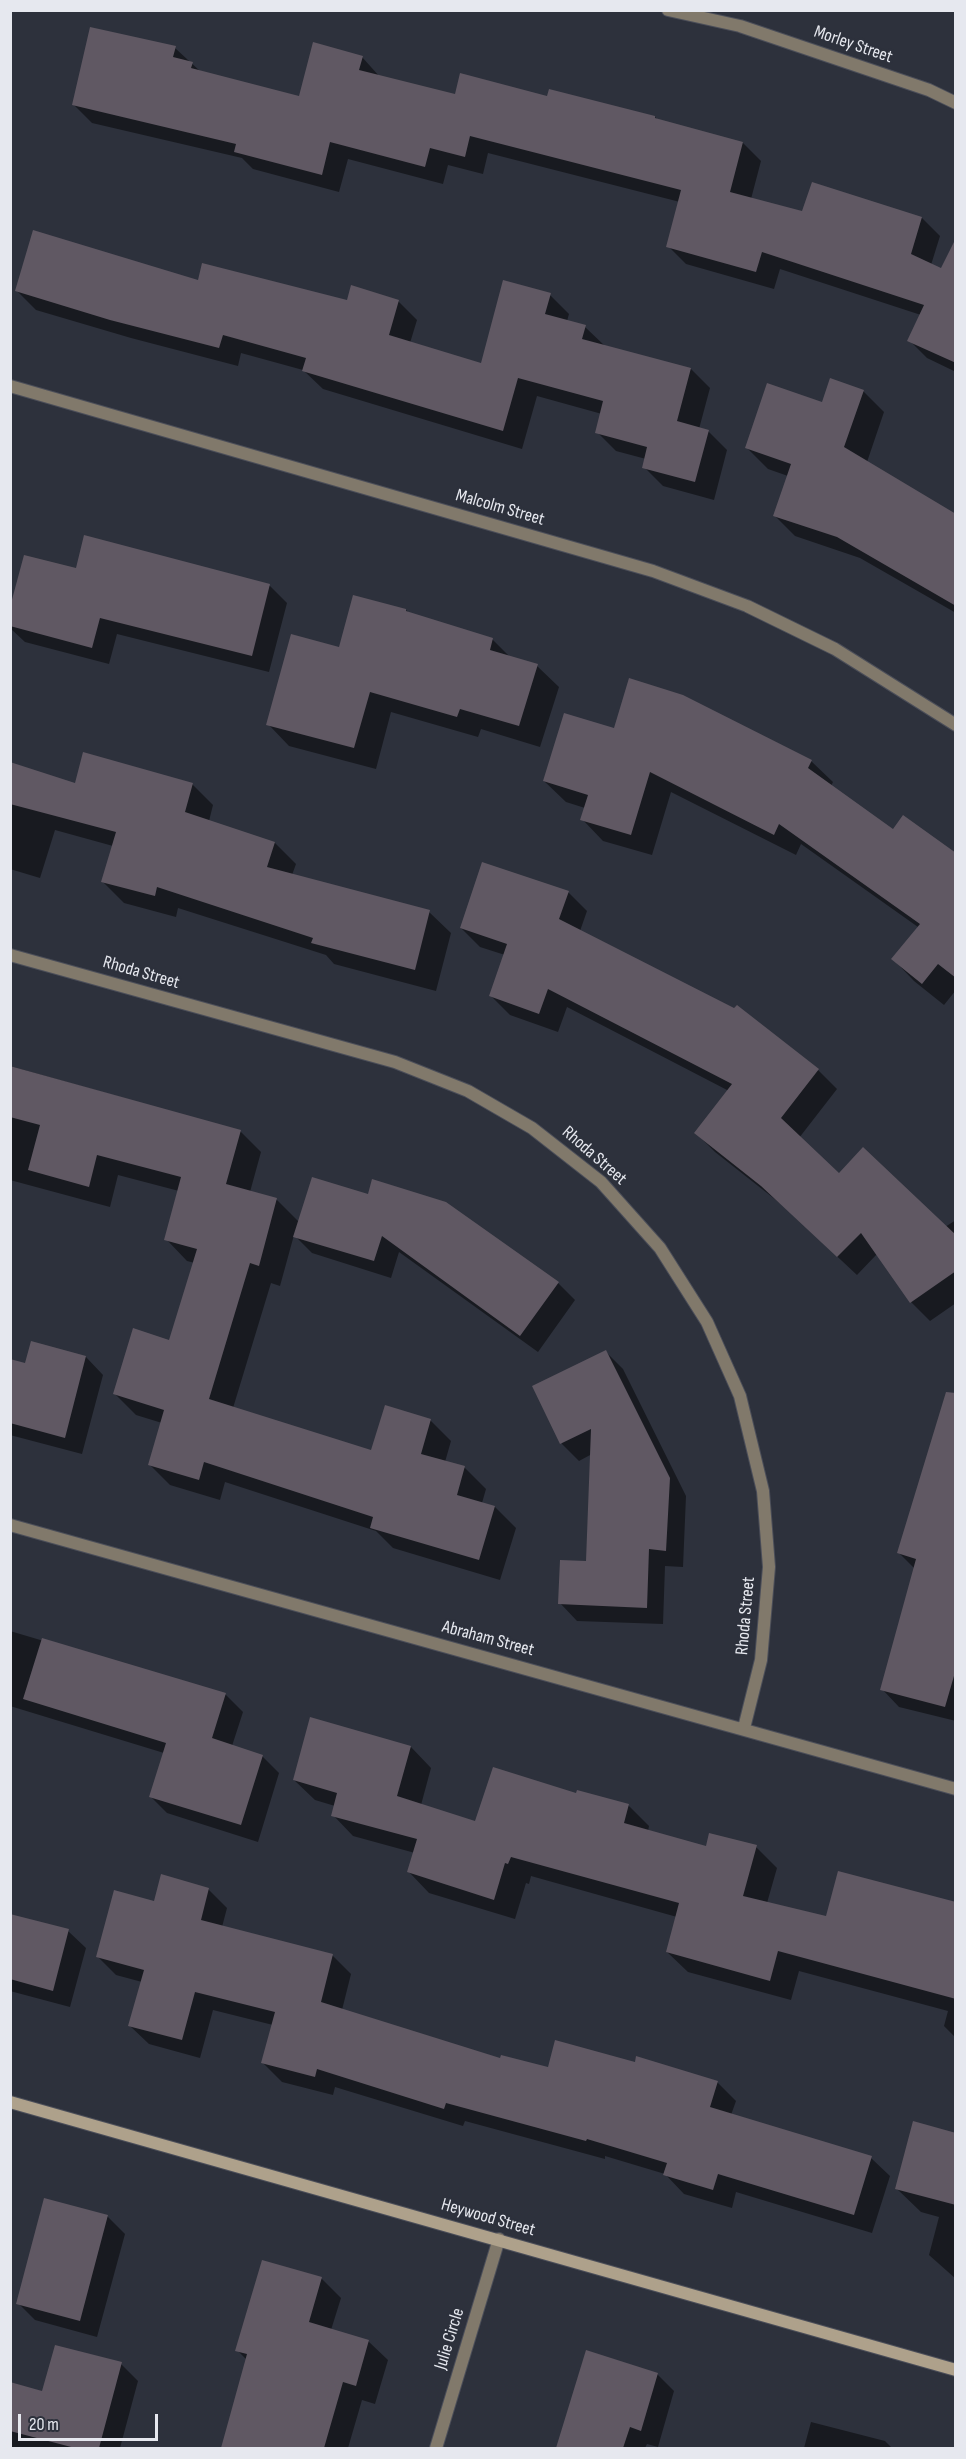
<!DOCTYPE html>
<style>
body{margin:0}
#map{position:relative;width:966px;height:2459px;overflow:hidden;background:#2d313c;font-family:"Sofia Sans Condensed",sans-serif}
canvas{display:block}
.frame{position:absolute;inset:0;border:12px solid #e6e8ef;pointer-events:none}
.scale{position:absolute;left:18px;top:2414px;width:140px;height:27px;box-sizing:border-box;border:3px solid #e6e8ef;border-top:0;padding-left:8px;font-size:18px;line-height:21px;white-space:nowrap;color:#e6e8ef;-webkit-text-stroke:4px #2d313c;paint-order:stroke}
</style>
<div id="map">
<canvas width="966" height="2459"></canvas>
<div class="frame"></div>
<div class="scale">20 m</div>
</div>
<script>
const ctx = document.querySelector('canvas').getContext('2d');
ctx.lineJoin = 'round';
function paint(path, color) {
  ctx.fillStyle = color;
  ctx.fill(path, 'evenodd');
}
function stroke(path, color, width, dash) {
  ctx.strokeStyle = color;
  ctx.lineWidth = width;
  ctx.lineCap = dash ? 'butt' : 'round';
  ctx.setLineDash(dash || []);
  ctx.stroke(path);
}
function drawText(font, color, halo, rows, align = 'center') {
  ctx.font = font + ' "Sofia Sans Condensed",sans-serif';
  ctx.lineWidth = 4.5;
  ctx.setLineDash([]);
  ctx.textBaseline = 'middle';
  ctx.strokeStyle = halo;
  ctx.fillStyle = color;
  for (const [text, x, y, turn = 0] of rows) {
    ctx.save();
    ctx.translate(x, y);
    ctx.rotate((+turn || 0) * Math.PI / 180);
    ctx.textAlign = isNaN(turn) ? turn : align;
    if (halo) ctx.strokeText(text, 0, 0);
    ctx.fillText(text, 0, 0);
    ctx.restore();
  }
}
const shadow = new Path2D(`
 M 175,48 L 201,72 L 300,97 L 362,57 L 380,77 L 456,96 L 549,98 L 655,117 L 658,120 L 743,143 L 761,161 L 751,199 L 803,213 L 813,183 L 922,218 L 940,236 L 931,265 L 956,276 L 956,372 L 927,358 L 909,340 L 921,315 L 780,269 L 774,289 L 686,264 L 668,246 L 680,202 L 488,153 L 483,174 L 448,165 L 443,184 L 348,159 L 339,192 L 253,169 L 242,158 L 92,123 L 74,105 Z
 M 199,282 L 348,302 L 398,301 L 417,320 L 410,343 L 482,365 L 550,295 L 569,314 L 567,321 L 585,327 L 605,346 L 691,369 L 710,388 L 699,429 L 708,431 L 727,450 L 714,500 L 663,486 L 644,467 L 646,459 L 616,451 L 597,432 L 602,414 L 537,396 L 522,449 L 323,389 L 303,370 L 241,353 L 238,366 L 131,338 L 36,310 L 17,291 Z
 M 863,391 L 884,412 L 867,462 L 956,515 L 956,613 L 860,558 L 795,536 L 774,515 L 788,476 L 768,469 L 747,448 L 823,404 Z
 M 77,570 L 270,586 L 287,603 L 269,672 L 117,634 L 109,664 L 25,642 L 10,628 L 10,613 Z
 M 406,610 L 409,613 L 493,640 L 510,657 L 537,666 L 559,687 L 540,747 L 481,729 L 478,737 L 391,712 L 376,769 L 289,746 L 268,724 L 340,649 Z
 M 615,730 L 811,761 L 833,782 L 831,786 L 893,831 L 956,858 L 956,990 L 944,1005 L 914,981 L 893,959 L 918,927 L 801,844 L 796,855 L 671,792 L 652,855 L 603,841 L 582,819 L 585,808 L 566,802 L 544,781 Z
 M 10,764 L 76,784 L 192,784 L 213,805 L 209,821 L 275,843 L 296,864 L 292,875 L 429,912 L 451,933 L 436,991 L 334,964 L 326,955 L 178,908 L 176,917 L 124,903 L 103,882 L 113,846 L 55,830 L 40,878 L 10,869 Z
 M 568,892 L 587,911 L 580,931 L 735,1010 L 737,1007 L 818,1070 L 837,1089 L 799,1138 L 839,1175 L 945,1227 L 956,1220 L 956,1303 L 930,1321 L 911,1302 L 877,1254 L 857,1275 L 781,1204 L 715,1152 L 696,1133 L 729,1091 L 567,1007 L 558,1032 L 510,1015 L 491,996 L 505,955 L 480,947 L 461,928 Z
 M 10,1066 L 240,1131 L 261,1152 L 250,1192 L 277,1200 L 299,1222 L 313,1179 L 558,1283 L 575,1300 L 538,1352 L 399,1252 L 391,1278 L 312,1253 L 294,1235 L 280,1286 L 271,1283 L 233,1408 L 372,1452 L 430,1420 L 451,1441 L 445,1462 L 465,1468 L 486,1489 L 482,1503 L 495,1507 L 516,1528 L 500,1580 L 393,1548 L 376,1531 L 225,1482 L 220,1500 L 170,1485 L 149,1464 L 162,1423 L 136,1415 L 115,1394 L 170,1341 L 195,1263 L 187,1261 L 166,1239 L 179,1191 L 118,1175 L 110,1207 L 10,1180 Z
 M 606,1352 L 623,1369 L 686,1496 L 683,1567 L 665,1566 L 663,1624 L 577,1621 L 560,1603 L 587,1563 L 592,1454 L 579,1461 L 562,1444 L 534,1387 Z
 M 86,1357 L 103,1375 L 82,1454 L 10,1435 L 10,1360 L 26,1364 Z
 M 956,1456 L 956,1721 L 899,1707 L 882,1689 L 915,1569 L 899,1553 Z
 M 10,1631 L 226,1695 L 243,1712 L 232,1746 L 262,1756 L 279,1773 L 258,1842 L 167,1813 L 150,1796 L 164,1753 L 10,1706 Z
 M 411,1747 L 431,1768 L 421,1805 L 476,1823 L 577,1795 L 628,1805 L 649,1826 L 648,1831 L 707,1848 L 756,1847 L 777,1868 L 767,1903 L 827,1918 L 956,1904 L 956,2038 L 944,2026 L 948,2011 L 799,1971 L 791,2000 L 688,1972 L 667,1952 L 677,1917 L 531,1876 L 529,1884 L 526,1883 L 515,1919 L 429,1893 L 409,1872 L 415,1853 L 353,1836 L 333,1815 L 335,1806 L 315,1800 L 294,1780 Z
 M 208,1889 L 227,1908 L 222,1927 L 333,1956 L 351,1974 L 342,2010 L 501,2059 L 549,2069 L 636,2064 L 717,2082 L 736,2101 L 731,2115 L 871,2158 L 890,2176 L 872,2233 L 736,2192 L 732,2208 L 684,2194 L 665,2174 L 605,2156 L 605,2159 L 465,2121 L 463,2126 L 335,2087 L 333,2095 L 282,2082 L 263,2063 L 273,2025 L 213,2010 L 200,2058 L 149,2044 L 130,2026 L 142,1982 L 116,1975 L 98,1957 L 155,1903 Z
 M 10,1915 L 68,1931 L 86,1948 L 70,2007 L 10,1991 Z
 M 956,2134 L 956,2279 L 929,2255 L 939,2217 L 921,2212 L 896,2188 Z
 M 107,2216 L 125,2234 L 97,2337 L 35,2320 L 18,2303 Z
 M 263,2262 L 322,2279 L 341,2298 L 331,2330 L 368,2341 L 388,2360 L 375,2404 L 362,2400 L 348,2448 L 222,2448 L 247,2360 L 237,2350 Z
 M 586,2352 L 657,2374 L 674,2391 L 658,2447 L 647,2444 L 645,2448 L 557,2448 Z
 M 121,2364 L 138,2381 L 120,2448 L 10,2448 L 10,2384 L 43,2393 Z
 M 811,2422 L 885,2441 L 892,2448 L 804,2448 Z`);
const building = new Path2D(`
 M 90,27 L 176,46 L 173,57 L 193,62 L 191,68 L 299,96 L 313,42 L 363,56 L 359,70 L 455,94 L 460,73 L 547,96 L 549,89 L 655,116 L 655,118 L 743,142 L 730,192 L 802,211 L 812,182 L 922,217 L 911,254 L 941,268 L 956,238 L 956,363 L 907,341 L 924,305 L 762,252 L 756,272 L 666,247 L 681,190 L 470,136 L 465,157 L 430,148 L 425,167 L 330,142 L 322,175 L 234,152 L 236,144 L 72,105 Z
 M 33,230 L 198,280 L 202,263 L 347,300 L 351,285 L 399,300 L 389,335 L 481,363 L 503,280 L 551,293 L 545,314 L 586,325 L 582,339 L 691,368 L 677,421 L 709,430 L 695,482 L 642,468 L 647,447 L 595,433 L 603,401 L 518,378 L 503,431 L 302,371 L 306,358 L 223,335 L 219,348 L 110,320 L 15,291 Z
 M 830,378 L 864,390 L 844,447 L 956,514 L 956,606 L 837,537 L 773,516 L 791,464 L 745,448 L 767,383 L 822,402 Z
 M 84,535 L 270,584 L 252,656 L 100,618 L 92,648 L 10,626 L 10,607 L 24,555 L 76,568 Z
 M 353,595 L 406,609 L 406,611 L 493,638 L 490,650 L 538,664 L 519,726 L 460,709 L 457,717 L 370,692 L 354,748 L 266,725 L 291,634 L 339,647 Z
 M 629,678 L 683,695 L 812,760 L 808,768 L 893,829 L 903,815 L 956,853 L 956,978 L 938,964 L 922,984 L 891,959 L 920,924 L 779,824 L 774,835 L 650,772 L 631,835 L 580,820 L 588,795 L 543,781 L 564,713 L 614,728 Z
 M 83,752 L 193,783 L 185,812 L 275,842 L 267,867 L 430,910 L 415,970 L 311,943 L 313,938 L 157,887 L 155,896 L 101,882 L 116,832 L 10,804 L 10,762 L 75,783 Z
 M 482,862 L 569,891 L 559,919 L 734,1008 L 737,1005 L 819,1069 L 781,1118 L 839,1173 L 863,1147 L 956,1235 L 956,1271 L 910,1303 L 861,1233 L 837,1257 L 761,1186 L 694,1133 L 732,1084 L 548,989 L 539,1014 L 489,996 L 507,944 L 460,928 Z
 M 10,1066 L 241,1130 L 226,1184 L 277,1198 L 259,1266 L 250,1263 L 209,1399 L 371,1450 L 385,1405 L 431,1419 L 421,1454 L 465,1466 L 457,1495 L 495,1506 L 479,1560 L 370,1528 L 373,1517 L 204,1462 L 199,1480 L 148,1465 L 164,1410 L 113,1394 L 133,1328 L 169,1340 L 197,1249 L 164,1240 L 181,1177 L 97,1155 L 89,1187 L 28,1170 L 40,1125 L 10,1117 Z
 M 312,1177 L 368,1194 L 372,1179 L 446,1202 L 559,1282 L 520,1336 L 382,1236 L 374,1261 L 293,1237 Z
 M 31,1341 L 86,1356 L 65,1438 L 10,1423 L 10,1359 L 25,1363 Z
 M 606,1350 L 670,1478 L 666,1551 L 649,1549 L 647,1608 L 558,1604 L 560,1560 L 586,1561 L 591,1429 L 560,1444 L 532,1386 Z
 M 946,1392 L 956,1393 L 956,1669 L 945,1707 L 880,1690 L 916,1559 L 897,1553 Z
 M 42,1638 L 226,1693 L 212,1738 L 263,1755 L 241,1825 L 149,1797 L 166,1743 L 23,1699 Z
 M 310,1717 L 411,1746 L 397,1796 L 475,1821 L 493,1767 L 576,1793 L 577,1790 L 629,1804 L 624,1823 L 706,1846 L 709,1833 L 757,1845 L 743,1896 L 826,1916 L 838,1871 L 956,1902 L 956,1999 L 778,1951 L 770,1981 L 666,1952 L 679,1903 L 511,1857 L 508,1864 L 505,1863 L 494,1900 L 407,1872 L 417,1839 L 331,1816 L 337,1793 L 293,1780 Z
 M 161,1874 L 209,1888 L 201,1920 L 333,1954 L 321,2002 L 500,2058 L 501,2055 L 548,2067 L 555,2040 L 635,2062 L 636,2056 L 718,2081 L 710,2107 L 872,2156 L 854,2215 L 718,2174 L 713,2190 L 663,2175 L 667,2163 L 587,2139 L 586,2141 L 446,2103 L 444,2109 L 317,2069 L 315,2077 L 261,2063 L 275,2012 L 195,1992 L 182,2040 L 128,2026 L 144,1970 L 96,1957 L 114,1890 L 154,1901 Z
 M 10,1914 L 69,1929 L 53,1991 L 10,1979 Z
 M 913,2121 L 956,2133 L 956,2205 L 895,2189 Z
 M 44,2198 L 108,2215 L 80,2321 L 16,2304 Z
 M 262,2260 L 322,2277 L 309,2322 L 369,2340 L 356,2386 L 343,2382 L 324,2448 L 221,2448 L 247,2354 L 235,2351 Z
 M 55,2345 L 122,2362 L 99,2448 L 75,2448 L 10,2431 L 10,2382 L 42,2391 Z
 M 586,2350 L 658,2373 L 641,2431 L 630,2427 L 623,2448 L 556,2448 Z`);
const street = new Path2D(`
 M 668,10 L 740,26 L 929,90 L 956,103
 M 10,386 L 653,571 L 747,606 L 835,649 L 956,725
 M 10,955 L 395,1062 L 468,1091 L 532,1128 L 601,1182 L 660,1248 L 707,1322 L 740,1396 L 763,1491 L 769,1567 L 761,1660 L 744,1728
 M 10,1525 L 956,1789
 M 436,2448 L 499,2239`);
const secondary = new Path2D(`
 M 10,2102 L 956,2370`);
const streetNames = [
 ["Morley Street",853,45,19],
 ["Malcolm Street",500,508,16],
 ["Rhoda Street",141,973,16],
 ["Rhoda Street",594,1156,41],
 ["Rhoda Street",746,1616,-85],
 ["Abraham Street",488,1639,15],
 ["Heywood Street",488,2218,16],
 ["Julie Circle",450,2339,-73]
];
paint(shadow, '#0007');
paint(building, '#605863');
stroke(street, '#4b4e59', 14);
stroke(secondary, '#4b4e59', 14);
stroke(street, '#81796b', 12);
stroke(secondary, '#aea18b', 12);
drawText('18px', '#e6e8ef', '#2d313c', streetNames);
</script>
